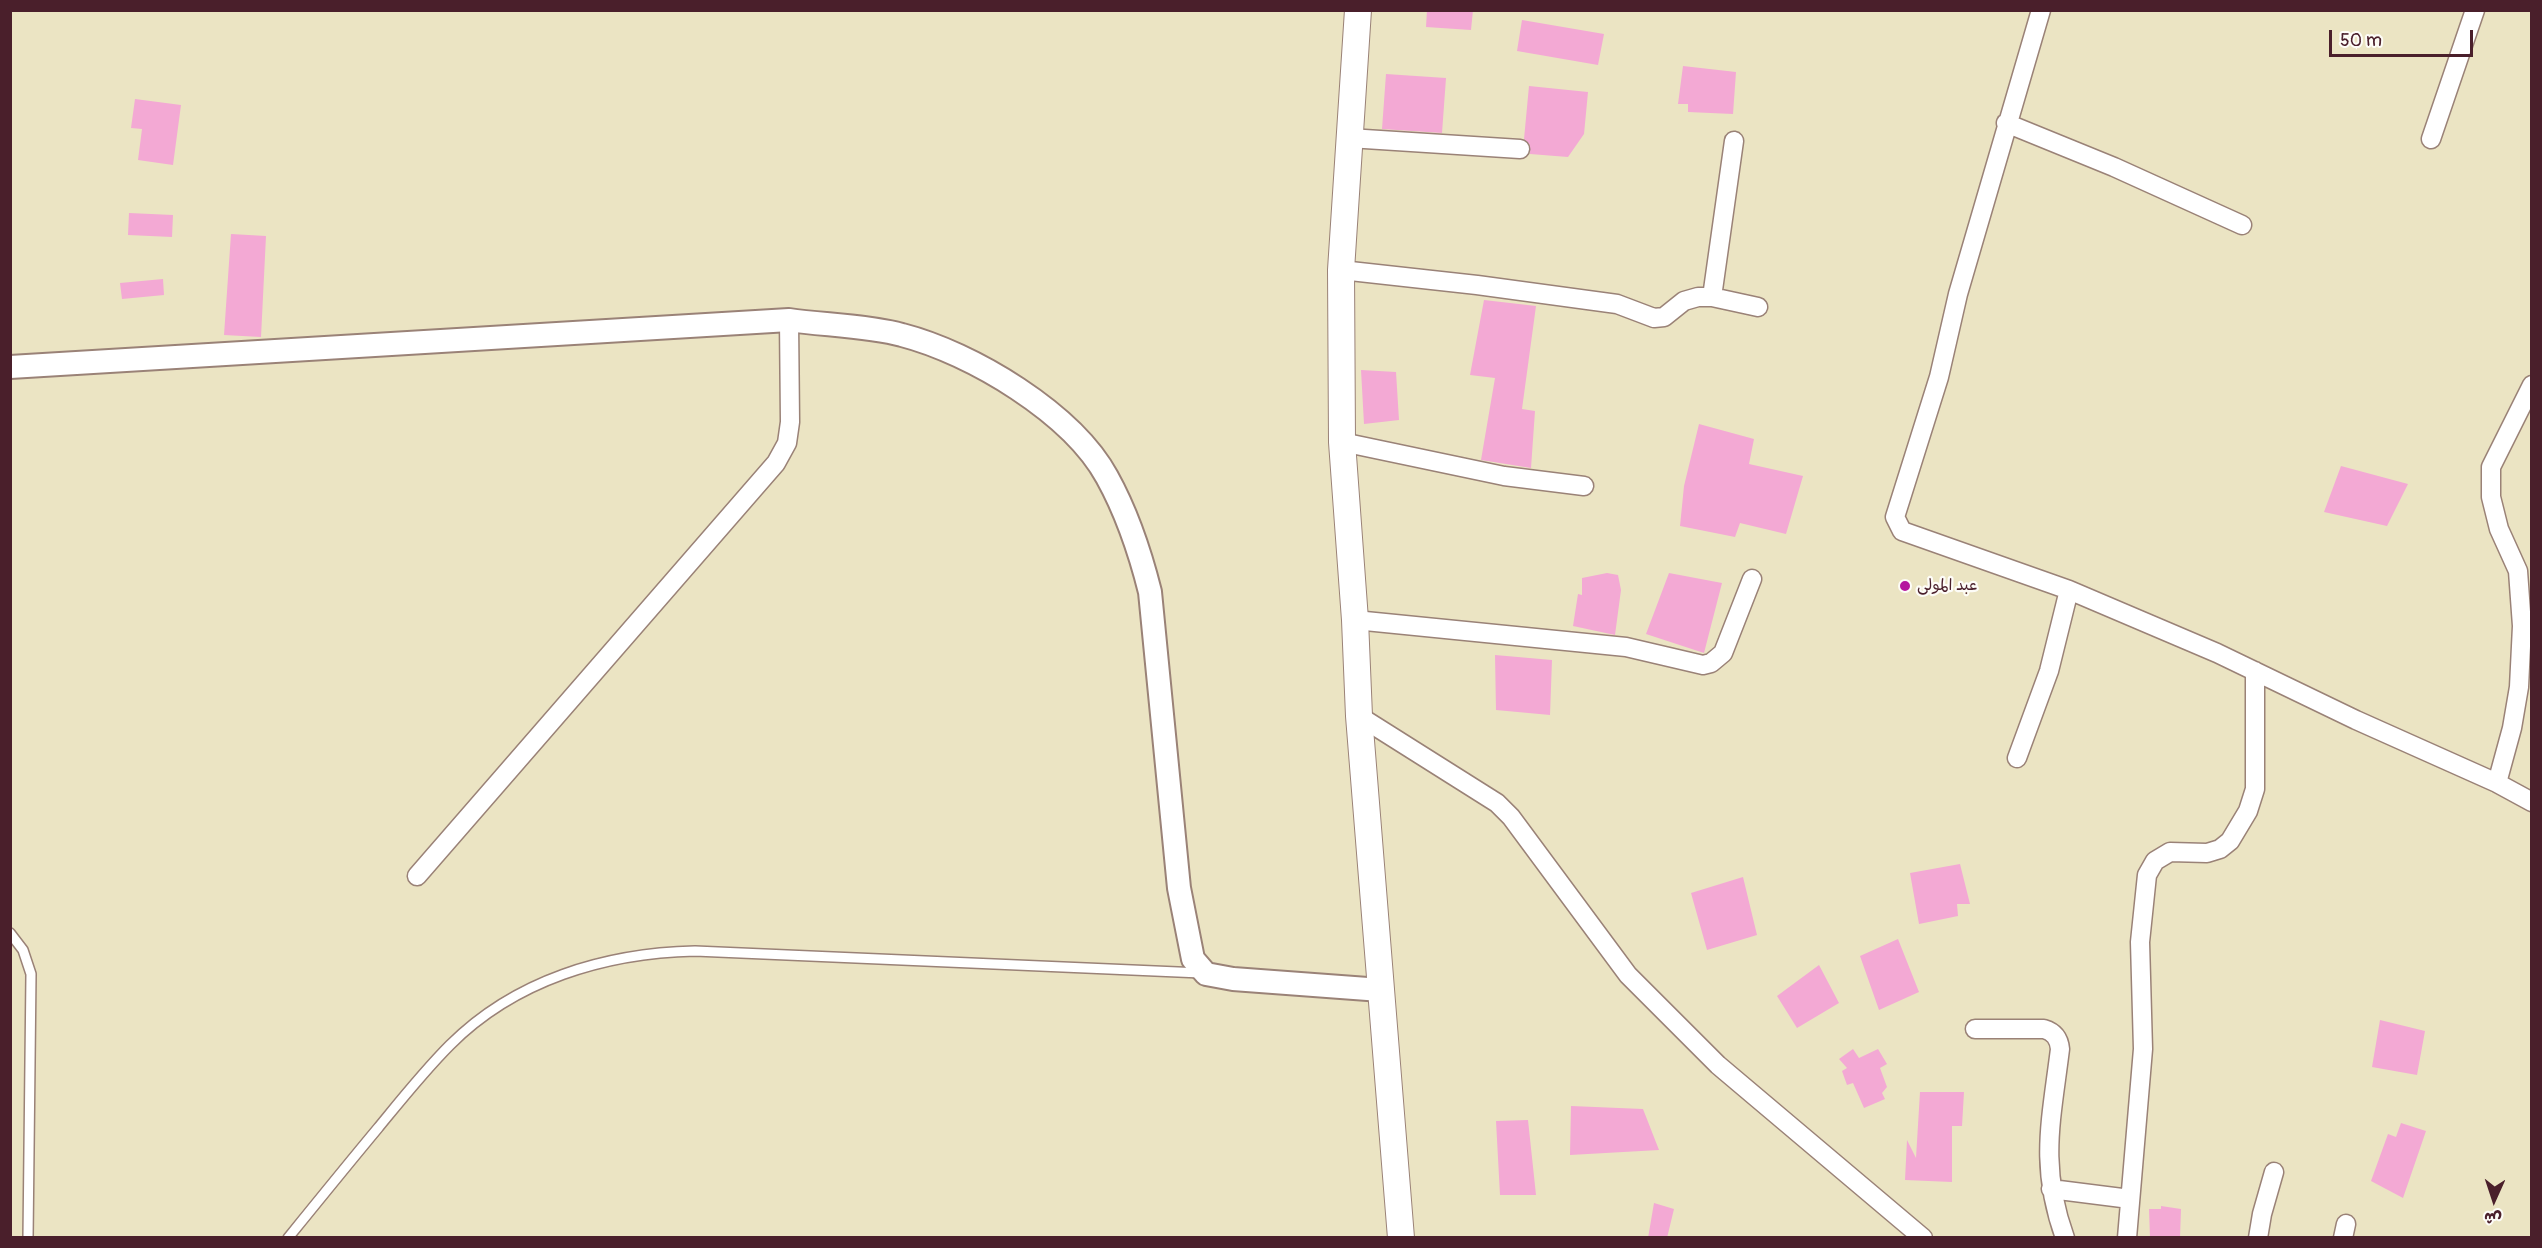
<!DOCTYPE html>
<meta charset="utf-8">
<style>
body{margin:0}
#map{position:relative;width:2542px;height:1248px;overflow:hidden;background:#ebe4c3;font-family:Pangolin,"Playpen Sans Arabic",sans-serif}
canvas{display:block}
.frame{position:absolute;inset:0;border:12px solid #4a1f2b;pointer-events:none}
.north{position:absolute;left:2464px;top:1170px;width:60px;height:60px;-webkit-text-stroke:4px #fdfcf7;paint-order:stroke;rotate:183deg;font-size:16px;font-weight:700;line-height:24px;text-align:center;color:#4a1f2b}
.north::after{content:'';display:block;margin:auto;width:21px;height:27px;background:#4a1f2b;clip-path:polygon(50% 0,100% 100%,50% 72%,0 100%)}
.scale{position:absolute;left:2329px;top:30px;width:144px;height:27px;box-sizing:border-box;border:3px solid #4a1f2b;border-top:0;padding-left:8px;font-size:18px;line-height:21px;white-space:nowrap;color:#4a1f2b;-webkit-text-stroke:4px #fdfcf7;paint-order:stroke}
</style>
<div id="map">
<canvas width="2542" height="1248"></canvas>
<div class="frame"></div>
<div class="north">ش</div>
<div class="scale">50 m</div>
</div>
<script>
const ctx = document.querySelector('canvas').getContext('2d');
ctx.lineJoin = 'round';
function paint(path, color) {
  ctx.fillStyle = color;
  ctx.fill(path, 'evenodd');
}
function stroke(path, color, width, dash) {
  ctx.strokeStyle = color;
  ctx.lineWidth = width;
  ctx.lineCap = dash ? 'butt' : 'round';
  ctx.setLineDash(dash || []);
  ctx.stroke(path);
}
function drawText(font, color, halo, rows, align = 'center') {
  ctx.font = font + ' Pangolin,"Playpen Sans Arabic",sans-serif';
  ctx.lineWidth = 4.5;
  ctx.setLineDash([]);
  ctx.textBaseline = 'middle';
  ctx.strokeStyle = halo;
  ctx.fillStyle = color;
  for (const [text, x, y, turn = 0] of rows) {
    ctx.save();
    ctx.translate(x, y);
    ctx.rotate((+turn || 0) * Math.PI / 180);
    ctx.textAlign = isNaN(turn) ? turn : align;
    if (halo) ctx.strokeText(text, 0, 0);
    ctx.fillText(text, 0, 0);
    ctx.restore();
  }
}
const building = new Path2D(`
 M 1427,10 L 1473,10 L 1471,30 L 1426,27 Z
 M 1522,20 L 1604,34 L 1598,65 L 1517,51 Z
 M 1683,66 L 1736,72 L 1733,114 L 1688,112 L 1688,104 L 1678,104 Z
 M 1386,74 L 1446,78 L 1442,133 L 1382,129 Z
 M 1529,86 L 1588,92 L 1584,134 L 1568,157 L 1530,154 L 1530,145 L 1524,139 Z
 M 135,99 L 181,105 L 173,165 L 138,160 L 142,129 L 131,128 Z
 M 129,213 L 173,215 L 172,237 L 128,235 Z
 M 231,234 L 266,236 L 261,337 L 224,335 Z
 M 163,279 L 164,295 L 122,299 L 120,283 Z
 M 1484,300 L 1536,306 L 1522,409 L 1535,411 L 1531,468 L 1481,460 L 1495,378 L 1470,375 Z
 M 1361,370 L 1396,372 L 1399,420 L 1364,424 Z
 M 1699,424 L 1754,439 L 1749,464 L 1803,476 L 1786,534 L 1740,523 L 1735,537 L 1680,526 L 1684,486 Z
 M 2341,466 L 2408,484 L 2387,526 L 2324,512 Z
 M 1607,573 L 1618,575 L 1621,590 L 1615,635 L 1573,626 L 1578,594 L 1582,595 L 1582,578 Z
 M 1669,573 L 1722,583 L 1704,653 L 1646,634 Z
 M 1495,655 L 1552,660 L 1550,715 L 1496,710 Z
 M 1960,864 L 1970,904 L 1957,904 L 1958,916 L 1919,924 L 1910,873 Z
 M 1743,877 L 1757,935 L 1707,950 L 1691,893 Z
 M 1898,939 L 1919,992 L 1879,1010 L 1860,956 Z
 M 1819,965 L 1839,1003 L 1797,1028 L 1777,996 Z
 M 2380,1020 L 2425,1031 L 2417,1075 L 2372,1067 Z
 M 1853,1049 L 1859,1058 L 1878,1049 L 1887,1064 L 1880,1068 L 1887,1087 L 1882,1093 L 1885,1099 L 1864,1108 L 1853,1083 L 1847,1085 L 1842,1071 L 1847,1068 L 1839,1059 Z
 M 1920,1092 L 1964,1092 L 1962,1126 L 1952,1126 L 1952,1182 L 1905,1180 L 1907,1140 L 1916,1158 Z
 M 1571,1106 L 1643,1109 L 1659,1150 L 1570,1155 Z
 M 1528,1120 L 1536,1195 L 1500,1195 L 1496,1121 Z
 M 2401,1123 L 2426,1131 L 2403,1198 L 2371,1181 L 2388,1134 L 2396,1137 Z
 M 1654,1203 L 1674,1209 L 1667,1238 L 1648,1238 Z
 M 2161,1206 L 2181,1209 L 2180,1238 L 2150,1238 L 2149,1209 L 2161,1209 Z`);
const service = new Path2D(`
 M 10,933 L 23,950 L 31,974 L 28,1238
 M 288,1238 C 318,1201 348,1164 378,1128 C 401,1100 424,1071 450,1045 C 515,980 605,953 695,951 L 1201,973`);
const minor = new Path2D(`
 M 2041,10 L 1958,294 L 1939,377 L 1895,517 L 1902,531 L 2069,590 L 2217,653 L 2356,720 L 2497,783 L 2532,802
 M 2006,123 L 2114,167 L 2242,225
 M 1349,138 L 1520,149
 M 2431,139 L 2475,10
 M 1341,270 L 1477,285 L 1617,304 L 1654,318 L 1664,317 L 1684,301 L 1698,297 L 1712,297 L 1758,307
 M 1712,297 L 1734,141
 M 1342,442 L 1504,476 L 1584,486
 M 1355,620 L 1626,647 L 1703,665 L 1711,663 L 1723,653 L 1752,579
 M 1359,716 L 1497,803 L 1511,817 L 1628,975 L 1718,1065 L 1923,1238
 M 2017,758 L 2049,671 L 2069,590
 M 2497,783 L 2512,728 L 2519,687 L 2522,626 L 2518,571 L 2499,529 L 2491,497 L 2491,467 L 2532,385
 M 417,876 L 776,463 L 787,443 L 790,422 L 789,320
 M 1975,1029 L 2044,1029 C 2054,1032 2059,1038 2060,1049 C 2051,1122 2039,1166 2065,1238
 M 2051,1189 L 2130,1199
 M 2127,1238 L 2143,1049 L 2140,942 L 2147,875 L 2155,861 L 2170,852 L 2207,853 L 2220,849 L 2230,841 L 2248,811 L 2255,789 L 2255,671
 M 2258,1238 L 2262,1214 L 2274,1172
 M 2343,1238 L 2346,1224`);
const tertiary = new Path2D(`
 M 10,367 L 789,320 C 824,325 870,326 902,335 C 972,353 1072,413 1107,477 C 1127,513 1140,552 1150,592 L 1179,888 L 1193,959 L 1206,974 L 1233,979 L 1381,990`);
const secondary = new Path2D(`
 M 1358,10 L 1341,270 L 1342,442 L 1355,620 L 1359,716 L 1401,1238`);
const markers = [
 [1905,586,6,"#b5179e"]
];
const poiNames = [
 ["عبد المولى",1917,586]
];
paint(building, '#f3a9d4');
stroke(service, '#9a8277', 12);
stroke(minor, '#9a8277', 21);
stroke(tertiary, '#9a8277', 26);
stroke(secondary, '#9a8277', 28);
stroke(service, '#fff', 9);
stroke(minor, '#fff', 18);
stroke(tertiary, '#fff', 22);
stroke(secondary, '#fff', 26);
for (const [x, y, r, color] of markers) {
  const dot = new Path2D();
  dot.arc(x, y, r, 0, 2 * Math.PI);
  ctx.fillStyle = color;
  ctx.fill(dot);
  stroke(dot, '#fdfcf7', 2);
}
drawText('16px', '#4a1f2b', '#fdfcf7', poiNames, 'left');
</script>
